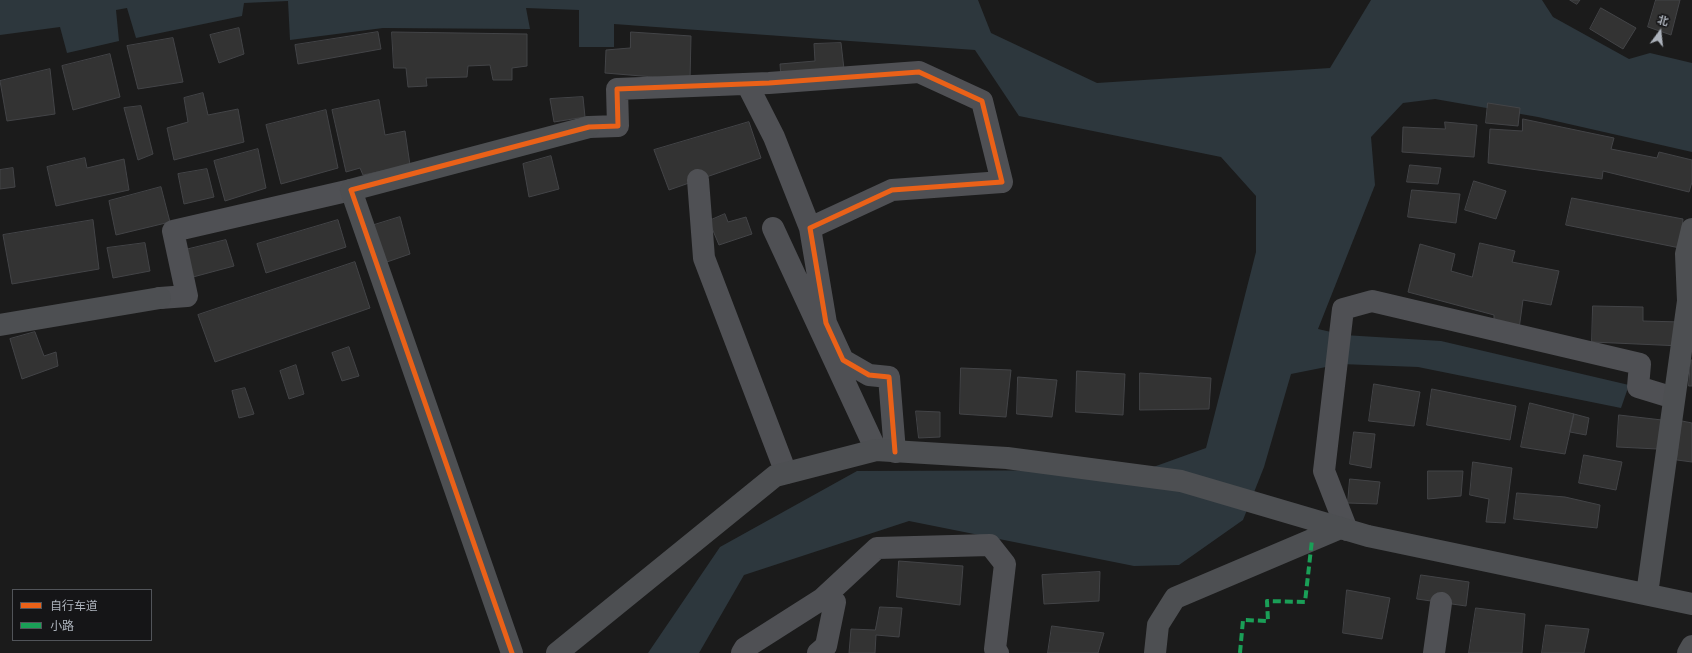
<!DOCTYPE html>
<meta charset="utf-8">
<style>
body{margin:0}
#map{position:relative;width:1692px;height:653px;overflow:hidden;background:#1b1b1b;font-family:Jost,"Noto Sans SC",sans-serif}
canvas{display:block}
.legend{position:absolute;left:12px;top:589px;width:140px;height:52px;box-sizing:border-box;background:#151517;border:1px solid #515459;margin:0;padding:5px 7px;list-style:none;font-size:12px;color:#acb2bb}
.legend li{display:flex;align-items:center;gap:8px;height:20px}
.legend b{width:20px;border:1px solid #515459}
.north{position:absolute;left:1640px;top:12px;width:40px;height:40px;-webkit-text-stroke:3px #151517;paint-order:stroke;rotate:15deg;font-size:11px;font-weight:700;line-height:16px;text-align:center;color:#acb2bb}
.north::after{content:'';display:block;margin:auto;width:14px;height:18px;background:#acb2bb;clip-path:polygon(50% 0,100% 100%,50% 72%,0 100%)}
</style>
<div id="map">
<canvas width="1692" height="653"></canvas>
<ul class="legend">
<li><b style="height:5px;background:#ea6118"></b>自行车道</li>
<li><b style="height:5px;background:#1a9f57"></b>小路</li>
</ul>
<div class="north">北</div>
</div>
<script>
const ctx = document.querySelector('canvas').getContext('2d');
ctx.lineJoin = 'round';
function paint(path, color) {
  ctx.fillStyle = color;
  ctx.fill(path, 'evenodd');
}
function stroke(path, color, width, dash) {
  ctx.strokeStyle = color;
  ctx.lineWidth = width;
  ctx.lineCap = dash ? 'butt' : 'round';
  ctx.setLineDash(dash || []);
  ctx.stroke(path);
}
const water = new Path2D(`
 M 0,0 L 978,0 L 991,33 L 1097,83 L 1330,68 L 1371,0 L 1542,0 L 1553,17 L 1629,59 L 1650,53 L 1692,63 L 1692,152 L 1538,117 L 1435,99 L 1403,103 L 1371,137 L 1375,185 L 1318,329 L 1344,335 L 1441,341 L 1629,385 L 1621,408 L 1418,367 L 1341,364 L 1291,374 L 1264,467 L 1243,520 L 1179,565 L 1134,566 L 909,521 L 744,575 L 699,653 L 648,653 L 720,547 L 857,471 L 1145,470 L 1206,448 L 1256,252 L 1256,196 L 1221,157 L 1019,116 L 975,50 L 614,24 L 614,47 L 579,47 L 579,10 L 526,8 L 530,29 L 383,28 L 290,40 L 288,1 L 244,3 L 242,16 L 136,38 L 127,8 L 116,10 L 119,41 L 67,53 L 60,27 L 0,35 Z`);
const building = new Path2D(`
 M 1570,0 L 1580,0 L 1577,4 Z
 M 1656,0 L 1680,0 L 1671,35 L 1648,27 Z
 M 1601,8 L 1636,28 L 1623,49 L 1590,29 Z
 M 239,28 L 244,54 L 219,63 L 210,35 Z
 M 378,32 L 381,49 L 298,64 L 295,45 Z
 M 392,32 L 527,34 L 527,66 L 512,68 L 512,80 L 493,80 L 490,65 L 468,66 L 467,77 L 426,78 L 427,86 L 408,87 L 406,68 L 394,68 Z
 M 631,32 L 691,36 L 690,80 L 605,73 L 606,50 L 630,48 Z
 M 173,38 L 183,82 L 138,89 L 127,46 Z
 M 841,43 L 844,69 L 781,78 L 780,64 L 815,61 L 814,44 Z
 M 110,54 L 120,97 L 73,110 L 62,66 Z
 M 50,69 L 55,114 L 7,121 L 0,81 Z
 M 203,93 L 208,115 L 238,109 L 244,142 L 174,160 L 167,128 L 188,122 L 184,98 Z
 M 583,97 L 585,117 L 554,122 L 550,99 Z
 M 379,100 L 385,135 L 405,131 L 410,165 L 363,175 L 360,168 L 346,172 L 332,110 Z
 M 1488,103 L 1520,108 L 1518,126 L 1486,123 Z
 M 141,106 L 153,154 L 138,160 L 124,108 Z
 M 326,110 L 338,168 L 281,184 L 266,125 Z
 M 1523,119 L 1614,138 L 1611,149 L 1657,158 L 1659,152 L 1692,160 L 1692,182 L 1689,192 L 1603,171 L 1602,179 L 1488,163 L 1490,129 L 1522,131 Z
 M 749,122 L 761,158 L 669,190 L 654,150 Z
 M 1445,122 L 1477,125 L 1474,157 L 1402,152 L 1403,127 L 1445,129 Z
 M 258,149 L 266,188 L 225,201 L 214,161 Z
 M 551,156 L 559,189 L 529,197 L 523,164 Z
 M 85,158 L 87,168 L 124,159 L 129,190 L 56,206 L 47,167 Z
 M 1410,165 L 1441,168 L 1438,184 L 1407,182 Z
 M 13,168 L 15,187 L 0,189 L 0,170 Z
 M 207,169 L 214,197 L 184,204 L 178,174 Z
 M 1474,181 L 1506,191 L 1496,219 L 1465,210 Z
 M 161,187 L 170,222 L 116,235 L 109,201 Z
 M 1412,190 L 1460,194 L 1456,223 L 1408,217 Z
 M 1572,198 L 1683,219 L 1680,248 L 1566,225 Z
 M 725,214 L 728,222 L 746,217 L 752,234 L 719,245 L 709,221 Z
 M 400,217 L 410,254 L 384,263 L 371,226 Z
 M 93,220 L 99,269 L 12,284 L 3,235 Z
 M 338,220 L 346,247 L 266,273 L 257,244 Z
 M 226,240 L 234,266 L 193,277 L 185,250 Z
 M 145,243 L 150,271 L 113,278 L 107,248 Z
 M 1480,243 L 1515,251 L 1512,262 L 1559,271 L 1551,305 L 1523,300 L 1519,329 L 1494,324 L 1494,315 L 1408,292 L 1420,244 L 1455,254 L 1451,271 L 1472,277 Z
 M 355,262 L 370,308 L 215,362 L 198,315 Z
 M 1593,306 L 1643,307 L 1643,321 L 1681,322 L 1681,346 L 1592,342 Z
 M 35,332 L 44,356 L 56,352 L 58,366 L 22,379 L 10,339 Z
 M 349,347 L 359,376 L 342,381 L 332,353 Z
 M 1691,360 L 1692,360 L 1692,386 L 1689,386 Z
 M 296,365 L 304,394 L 289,399 L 280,371 Z
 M 961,368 L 1011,370 L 1006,417 L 960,414 Z
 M 1077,371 L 1125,374 L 1123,415 L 1076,412 Z
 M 1140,373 L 1211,378 L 1209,409 L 1140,410 Z
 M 1018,377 L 1057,380 L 1052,417 L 1017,414 Z
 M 1374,384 L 1420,392 L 1414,426 L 1369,421 Z
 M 245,388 L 254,414 L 239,418 L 232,391 Z
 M 1432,389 L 1516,406 L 1510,440 L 1427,425 Z
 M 1530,403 L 1574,414 L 1565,454 L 1521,447 Z
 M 916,411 L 940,412 L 940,437 L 919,438 Z
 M 1574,414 L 1589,418 L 1586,435 L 1570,432 Z
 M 1619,415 L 1662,420 L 1658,449 L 1617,447 Z
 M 1682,421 L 1692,423 L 1692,462 L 1677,460 Z
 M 1354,432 L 1375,434 L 1371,468 L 1350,464 Z
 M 1584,455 L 1622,462 L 1616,490 L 1579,483 Z
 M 1473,462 L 1512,468 L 1505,523 L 1486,522 L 1489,499 L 1470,495 Z
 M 1428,471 L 1463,471 L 1461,496 L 1428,499 Z
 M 1350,479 L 1380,482 L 1377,504 L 1348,503 Z
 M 1517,493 L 1565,497 L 1600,505 L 1597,528 L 1514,519 Z
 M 899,561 L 963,566 L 960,605 L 897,597 Z
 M 1100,572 L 1099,601 L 1044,604 L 1042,575 Z
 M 1421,575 L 1469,582 L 1466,606 L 1417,599 Z
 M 1347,590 L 1390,598 L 1382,639 L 1343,633 Z
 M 880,607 L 902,608 L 899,637 L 876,635 L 875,653 L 849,653 L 851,629 L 875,630 Z
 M 1476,608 L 1525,614 L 1522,653 L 1469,653 Z
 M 1546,625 L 1589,629 L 1584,653 L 1542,653 Z
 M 1052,626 L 1104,633 L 1098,653 L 1048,653 Z`);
const street = new Path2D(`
 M 747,84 L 774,137 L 810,228
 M 589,127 L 618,126 L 617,89 L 769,83 L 919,72 L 982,101 L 1002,182 L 892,190 L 810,228 L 826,323 L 843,360 L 869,375 L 889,377 L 895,452
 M 698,180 L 704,258 L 786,473
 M 773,228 L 876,450
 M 160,298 L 187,296 L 173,231 L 351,190
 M 1347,530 L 1324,471 L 1343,309 L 1372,301 L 1640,364 L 1638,387 L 1674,398
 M 742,653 L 745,648 L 822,599
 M 818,653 L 826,646 L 835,602 L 822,599 L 877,548 L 990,545 L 1005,564 L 995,649 L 998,653
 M 1434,653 L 1441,603`);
const secondary = new Path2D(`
 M 0,325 L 160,298
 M 1647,594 L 1688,301 L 1686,254 L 1692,229
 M 512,653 L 351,190 L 589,127
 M 557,653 L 775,476 L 876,450 L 1007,458 L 1181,481 L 1368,536 L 1692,604
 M 1155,653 L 1158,625 L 1175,598 L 1340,528
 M 1688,653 L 1692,646`);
const quiet = new Path2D(`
 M 1240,653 L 1243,620 L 1268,621 L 1267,601 L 1305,602 L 1312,540`);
const cycleway = new Path2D(`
 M 512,653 L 351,190 L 589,127 L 618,126 L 617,89 L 769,83 L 919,72 L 982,101 L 1002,182 L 892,190 L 810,228 L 826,323 L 843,360 L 869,375 L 889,377 L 895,452`);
paint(water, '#2d373d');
paint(building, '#333');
stroke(building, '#434447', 1);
stroke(street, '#4f5054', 22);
stroke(secondary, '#4d4f52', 22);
stroke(quiet, '#1a9f57', 4, [8, 4]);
stroke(cycleway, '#ea6118', 5);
</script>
